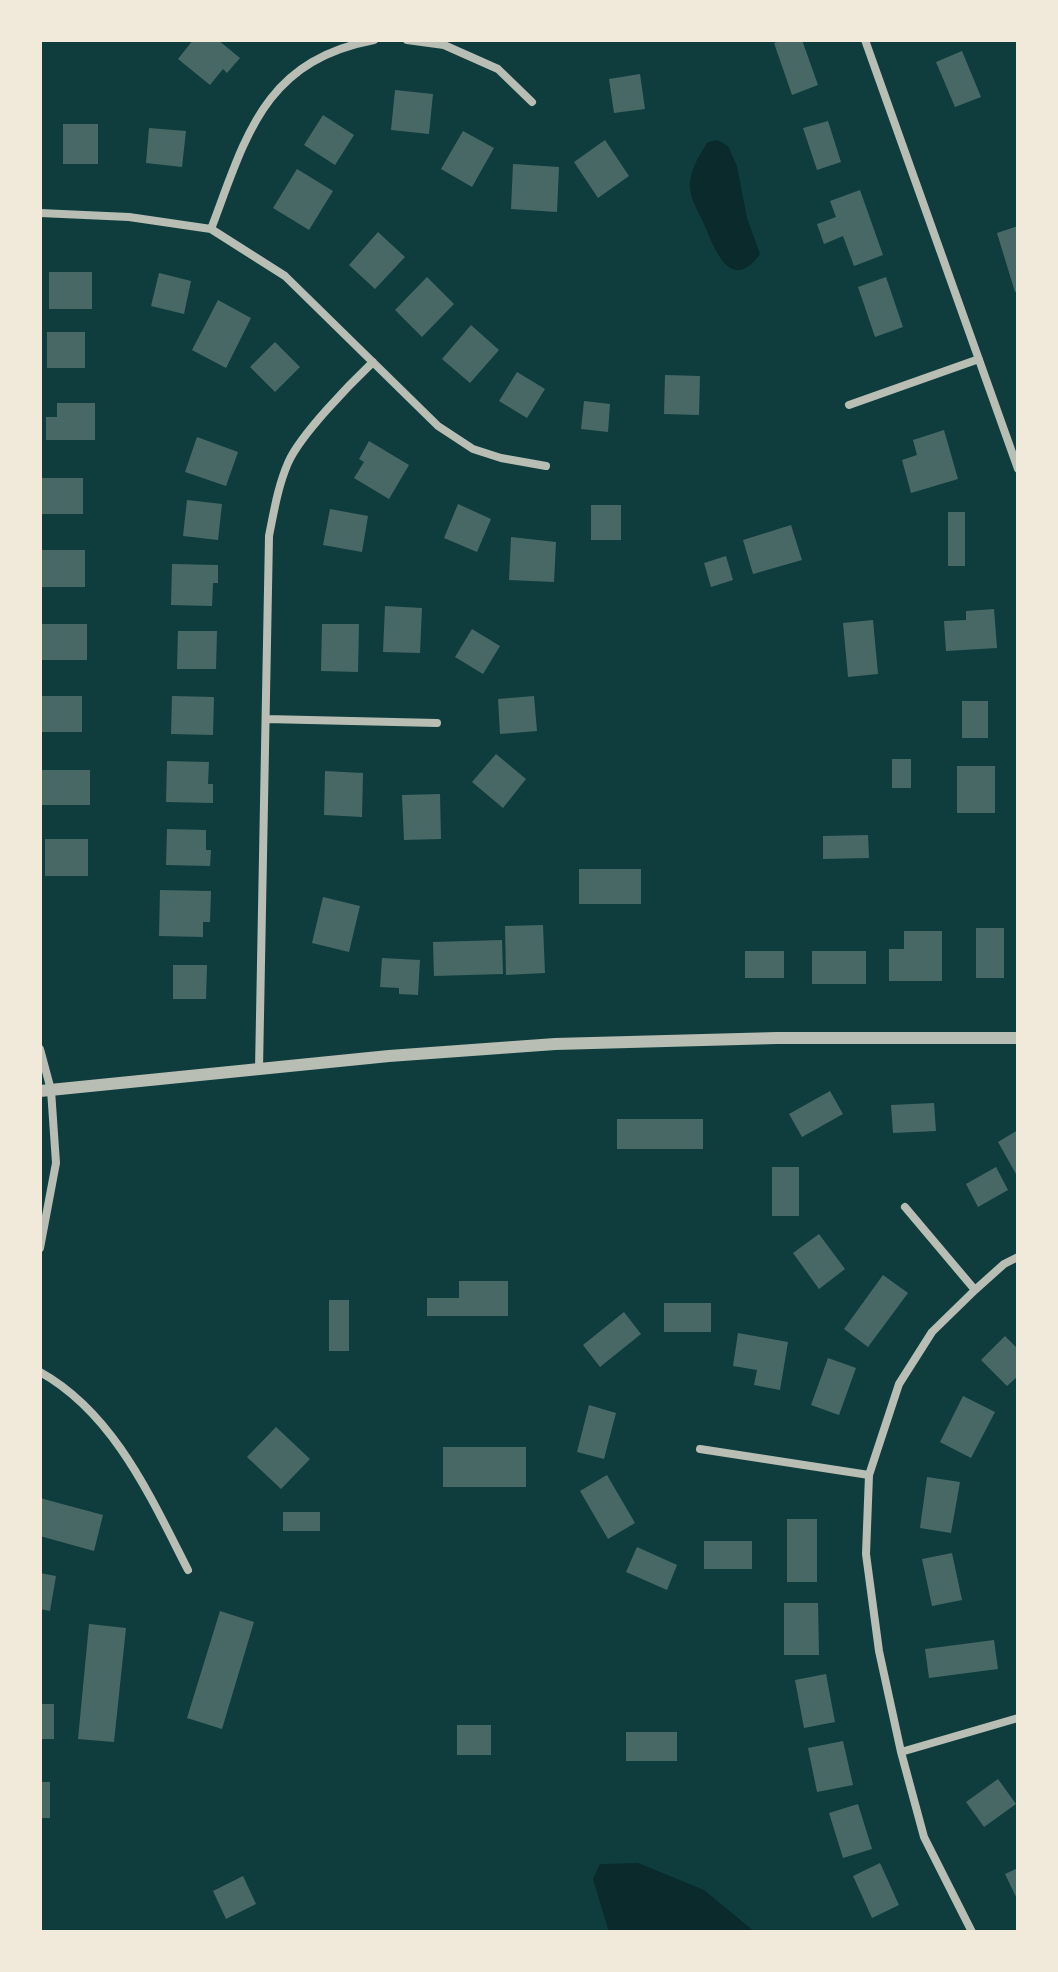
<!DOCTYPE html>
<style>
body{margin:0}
#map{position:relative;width:1058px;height:1972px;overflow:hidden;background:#0f3d3e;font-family:Inter,sans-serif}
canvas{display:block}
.frame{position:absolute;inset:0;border:42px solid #f1e9da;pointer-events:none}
</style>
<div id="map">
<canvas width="1058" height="1972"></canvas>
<div class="frame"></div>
</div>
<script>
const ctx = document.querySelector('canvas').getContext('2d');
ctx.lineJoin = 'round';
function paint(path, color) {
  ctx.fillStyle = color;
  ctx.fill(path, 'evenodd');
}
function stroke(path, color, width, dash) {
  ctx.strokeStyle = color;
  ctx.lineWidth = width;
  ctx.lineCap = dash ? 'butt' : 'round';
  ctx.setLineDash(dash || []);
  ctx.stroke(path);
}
const water = new Path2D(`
 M 717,140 L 728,146 L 737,166 L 747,218 L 760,254 C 731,294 715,250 704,224 C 699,212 688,196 690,182 C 692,167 699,155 708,142 Z
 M 638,1863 L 704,1890 L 755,1932 L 609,1932 L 593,1879 L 600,1864 Z`);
const building = new Path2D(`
 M 193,40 L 218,40 L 240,58 L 227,73 L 223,69 L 210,85 L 178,59 Z
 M 784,40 L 802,40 L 818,85 L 792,95 L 774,43 Z
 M 962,51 L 981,97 L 955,107 L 936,62 Z
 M 640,74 L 645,109 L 614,113 L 609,79 Z
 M 395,90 L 433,94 L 429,134 L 391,130 Z
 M 323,115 L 354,135 L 335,165 L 304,145 Z
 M 828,121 L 841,162 L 817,170 L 803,128 Z
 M 63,124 L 98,124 L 98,164 L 63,164 Z
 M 149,128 L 186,131 L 182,167 L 146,163 Z
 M 463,131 L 494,148 L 472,187 L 441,169 Z
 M 605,140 L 629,176 L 598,198 L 574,162 Z
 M 513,164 L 559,167 L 557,212 L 511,209 Z
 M 297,169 L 333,191 L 309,230 L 273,208 Z
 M 860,190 L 883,255 L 854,266 L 843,236 L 824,244 L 817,224 L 836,217 L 830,201 Z
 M 1018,226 L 1018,291 L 1015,292 L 997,233 Z
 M 378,232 L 405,257 L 375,289 L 349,265 Z
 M 49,272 L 92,272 L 92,309 L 49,309 Z
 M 159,273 L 191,281 L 184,314 L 151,306 Z
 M 427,277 L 454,304 L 422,337 L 395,310 Z
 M 886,277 L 903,327 L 875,337 L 858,287 Z
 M 218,300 L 251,318 L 226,368 L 192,350 Z
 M 471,325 L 499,350 L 470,383 L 442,359 Z
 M 47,332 L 85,332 L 85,368 L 47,368 Z
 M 275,342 L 300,367 L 275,392 L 250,367 Z
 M 517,372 L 545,389 L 527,418 L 499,401 Z
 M 665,375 L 700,376 L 699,415 L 664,414 Z
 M 584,401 L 610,404 L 608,432 L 581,429 Z
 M 57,403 L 95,403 L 95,440 L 46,440 L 46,417 L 57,417 Z
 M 944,430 L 958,479 L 911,493 L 902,460 L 917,455 L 913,440 Z
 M 197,437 L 238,452 L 226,486 L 185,472 Z
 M 369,441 L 409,465 L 389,499 L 354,478 L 364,462 L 359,459 Z
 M 42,478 L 83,478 L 83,514 L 42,514 Z
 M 187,500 L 222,504 L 218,540 L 183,536 Z
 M 458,504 L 491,519 L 477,552 L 444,538 Z
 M 591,505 L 621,505 L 621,540 L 591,540 Z
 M 330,509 L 368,516 L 362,552 L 323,545 Z
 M 948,512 L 965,512 L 965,566 L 948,566 Z
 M 791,525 L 802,560 L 753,574 L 743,540 Z
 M 511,537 L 556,542 L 554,582 L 509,580 Z
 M 42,550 L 85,550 L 85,587 L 42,587 Z
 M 726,556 L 733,580 L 711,587 L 704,563 Z
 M 172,564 L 218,565 L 218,583 L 213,583 L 212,606 L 171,605 Z
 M 385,606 L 422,608 L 420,653 L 383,652 Z
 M 994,609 L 997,648 L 946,651 L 944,621 L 966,620 L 966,611 Z
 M 873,620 L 878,674 L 848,677 L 843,623 Z
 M 41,624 L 87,624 L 87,660 L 41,660 Z
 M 322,624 L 359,624 L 358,672 L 321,671 Z
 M 472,629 L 500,646 L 483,674 L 455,657 Z
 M 178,631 L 217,631 L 216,669 L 177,669 Z
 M 40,696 L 82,696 L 82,732 L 40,732 Z
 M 172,696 L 214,697 L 213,735 L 171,734 Z
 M 534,696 L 537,731 L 500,734 L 498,699 Z
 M 962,701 L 988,701 L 988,738 L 962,738 Z
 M 496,754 L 526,779 L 503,808 L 472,782 Z
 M 892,759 L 911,759 L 911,788 L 892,788 Z
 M 167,761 L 209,762 L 208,784 L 213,784 L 213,803 L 166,802 Z
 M 957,766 L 995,766 L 995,813 L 957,813 Z
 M 40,770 L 90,770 L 90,805 L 40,805 Z
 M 325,771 L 363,773 L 362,817 L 324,815 Z
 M 440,794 L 441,839 L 404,840 L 402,795 Z
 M 167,829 L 206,830 L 206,850 L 211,850 L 210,866 L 166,865 Z
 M 868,835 L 869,858 L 823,859 L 823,836 Z
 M 45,839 L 88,839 L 88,876 L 45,876 Z
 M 579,869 L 641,869 L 641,904 L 579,904 Z
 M 160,890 L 211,891 L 210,922 L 203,922 L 203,937 L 159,936 Z
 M 323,897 L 360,906 L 349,952 L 312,943 Z
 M 543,925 L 545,973 L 506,975 L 505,926 Z
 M 976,928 L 1004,928 L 1004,978 L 976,978 Z
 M 904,931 L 942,931 L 942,981 L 889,981 L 889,949 L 904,949 Z
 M 502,940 L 503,974 L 434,976 L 433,942 Z
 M 745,951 L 784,951 L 784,978 L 745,978 Z
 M 812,951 L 866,951 L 866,984 L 812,984 Z
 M 382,958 L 420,960 L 418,995 L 399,994 L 399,988 L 380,987 Z
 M 173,965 L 207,965 L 206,999 L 173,999 Z
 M 830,1091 L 843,1114 L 802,1137 L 789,1114 Z
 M 934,1103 L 936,1131 L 893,1133 L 891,1105 Z
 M 617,1119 L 703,1119 L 703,1149 L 617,1149 Z
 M 1018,1130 L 1018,1172 L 1016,1174 L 998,1142 Z
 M 772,1167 L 799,1167 L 799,1216 L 772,1216 Z
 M 996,1167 L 1008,1190 L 978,1207 L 966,1184 Z
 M 819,1234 L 845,1269 L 819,1289 L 793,1253 Z
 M 883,1275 L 908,1293 L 868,1347 L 844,1329 Z
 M 459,1281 L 508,1281 L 508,1316 L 427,1316 L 427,1298 L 459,1298 Z
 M 329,1300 L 349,1300 L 349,1351 L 329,1351 Z
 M 664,1303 L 711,1303 L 711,1332 L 664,1332 Z
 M 624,1312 L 641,1334 L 600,1367 L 583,1345 Z
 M 738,1333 L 788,1342 L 780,1390 L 754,1385 L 757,1370 L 733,1366 Z
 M 1005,1336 L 1018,1349 L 1018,1376 L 1007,1386 L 981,1360 Z
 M 828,1358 L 856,1368 L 839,1415 L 811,1405 Z
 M 963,1396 L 995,1412 L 971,1458 L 940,1442 Z
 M 589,1405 L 616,1413 L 604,1459 L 577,1452 Z
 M 276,1427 L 310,1459 L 281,1489 L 247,1457 Z
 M 443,1447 L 526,1447 L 526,1487 L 443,1487 Z
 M 607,1475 L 635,1523 L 608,1539 L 580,1491 Z
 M 927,1477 L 960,1482 L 951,1533 L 920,1528 Z
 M 40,1498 L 103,1515 L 94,1551 L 40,1536 Z
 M 283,1512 L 320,1512 L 320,1531 L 283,1531 Z
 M 787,1519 L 817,1519 L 817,1582 L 787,1582 Z
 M 704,1541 L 752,1541 L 752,1569 L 704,1569 Z
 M 637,1547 L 677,1565 L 667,1590 L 626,1572 Z
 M 952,1553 L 962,1600 L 932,1606 L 922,1559 Z
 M 40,1573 L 56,1576 L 50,1611 L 40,1609 Z
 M 784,1603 L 818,1603 L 819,1655 L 784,1655 Z
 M 220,1611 L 254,1622 L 222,1729 L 187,1718 Z
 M 89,1624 L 126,1628 L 114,1742 L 78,1739 Z
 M 994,1640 L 998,1669 L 929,1678 L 925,1649 Z
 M 826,1674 L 835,1722 L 804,1728 L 795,1680 Z
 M 40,1704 L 54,1704 L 54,1739 L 40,1739 Z
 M 457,1725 L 491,1725 L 491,1755 L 457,1755 Z
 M 626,1732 L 677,1732 L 677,1761 L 626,1761 Z
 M 843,1741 L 853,1785 L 817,1792 L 808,1748 Z
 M 998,1779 L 1016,1804 L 984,1827 L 966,1802 Z
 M 40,1782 L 50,1782 L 50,1818 L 40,1818 Z
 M 858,1804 L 872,1849 L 843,1858 L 829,1813 Z
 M 880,1863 L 899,1905 L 872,1918 L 853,1876 Z
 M 1018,1868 L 1018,1901 L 1005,1874 Z
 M 243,1876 L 256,1904 L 226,1919 L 213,1891 Z`);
const minor = new Path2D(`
 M 407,40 L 444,45 L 498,69 L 532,102
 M 865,40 L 1018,469
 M 40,213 L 129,217 L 211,229 L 285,276 L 438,426 L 473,449 L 501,458 L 546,466
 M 211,229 C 246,137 263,61 374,40
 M 849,405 L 979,359
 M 266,719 L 437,723
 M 40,1049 L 51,1090 L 56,1163 L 40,1248
 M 259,1069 L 269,536 C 274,511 278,486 288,463 C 300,435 350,384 373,362
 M 905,1207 L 975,1290
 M 40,1372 C 114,1413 151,1498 188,1570
 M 700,1449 L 869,1475
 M 901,1752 L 1018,1718
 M 972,1932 L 924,1837 L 901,1752 L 879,1651 L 866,1554 L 869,1475 L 899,1384 L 932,1332 L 975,1290 L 1004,1264 L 1018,1257`);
const tertiary = new Path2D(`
 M 40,1091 L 389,1056 L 555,1044 L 777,1038 L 1018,1038`);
paint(water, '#0a2a2b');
paint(building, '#486865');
stroke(minor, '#b8beb3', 8);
stroke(tertiary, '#b8beb3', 12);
</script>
